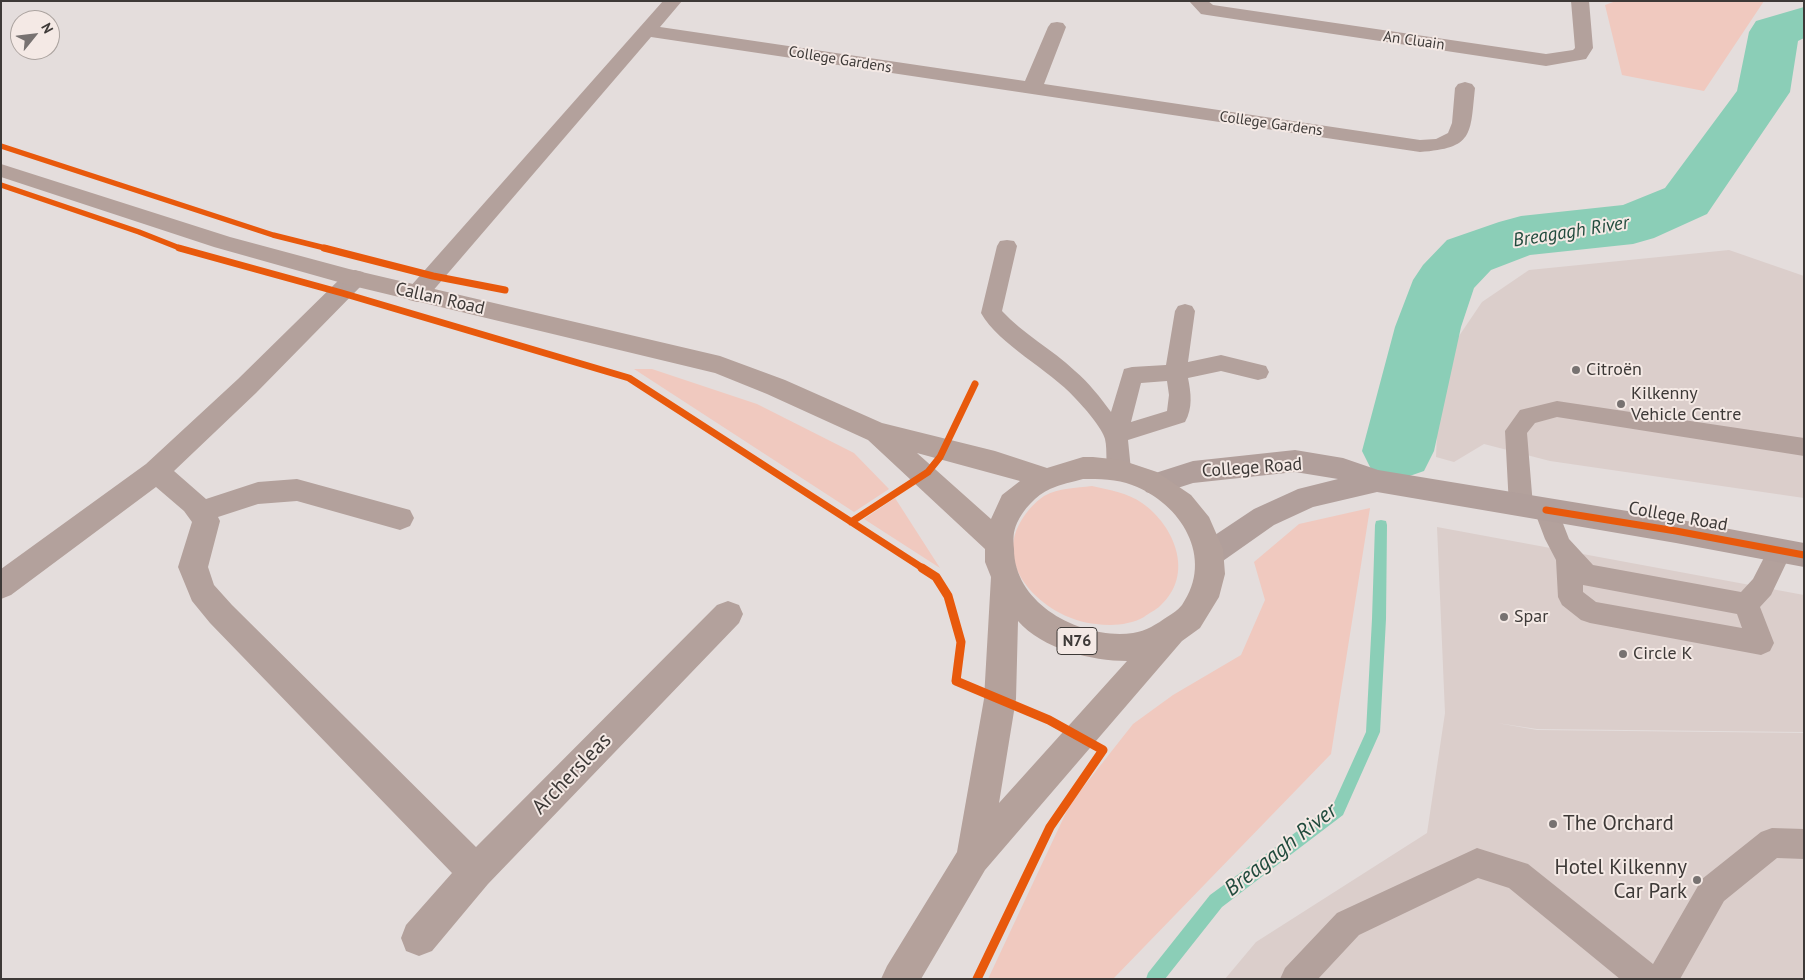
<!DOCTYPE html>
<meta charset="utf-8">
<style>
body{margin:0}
#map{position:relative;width:1805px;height:980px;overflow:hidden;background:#e4dddc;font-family:"PT Sans",sans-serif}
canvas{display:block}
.frame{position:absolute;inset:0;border:2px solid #3d3937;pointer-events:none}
.north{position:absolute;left:10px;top:10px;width:50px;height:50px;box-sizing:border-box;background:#f4e9e5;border:1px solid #aba39f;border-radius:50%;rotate:61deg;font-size:14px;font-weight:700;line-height:20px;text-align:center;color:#3d3937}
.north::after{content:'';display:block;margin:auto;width:18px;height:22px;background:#777271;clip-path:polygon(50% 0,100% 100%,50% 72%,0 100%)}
</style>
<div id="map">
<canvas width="1805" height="980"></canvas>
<div class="frame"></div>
<div class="north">N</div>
</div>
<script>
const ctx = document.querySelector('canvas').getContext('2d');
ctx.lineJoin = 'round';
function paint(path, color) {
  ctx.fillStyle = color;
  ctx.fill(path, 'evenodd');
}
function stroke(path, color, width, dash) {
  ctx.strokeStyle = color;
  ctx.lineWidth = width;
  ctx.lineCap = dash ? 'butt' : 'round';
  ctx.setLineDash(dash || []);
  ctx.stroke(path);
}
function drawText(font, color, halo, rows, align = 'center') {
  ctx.font = font + ' "PT Sans",sans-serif';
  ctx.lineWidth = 4;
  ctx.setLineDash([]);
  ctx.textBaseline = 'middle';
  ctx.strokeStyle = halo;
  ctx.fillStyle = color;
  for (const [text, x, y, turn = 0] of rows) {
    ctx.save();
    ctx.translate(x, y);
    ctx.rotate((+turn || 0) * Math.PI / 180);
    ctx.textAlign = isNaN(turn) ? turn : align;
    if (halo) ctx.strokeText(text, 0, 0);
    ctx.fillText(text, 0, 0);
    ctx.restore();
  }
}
const built = new Path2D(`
 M 1729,250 L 1804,276 L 1804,498 L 1550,461 L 1484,444 L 1454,462 L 1436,457 L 1440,364 L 1482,302 L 1529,270 Z
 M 1437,527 L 1804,595 L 1804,732 L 1537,729 L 1497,723 L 1537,730 L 1804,733 L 1804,979 L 1225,979 L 1256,942 L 1427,833 L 1445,713 L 1451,714 L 1445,713 Z`);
const green = new Path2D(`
 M 1616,1 L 1764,1 L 1704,91 L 1622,75 L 1605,5 Z
 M 634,369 L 652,369 L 757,404 L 854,453 L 889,489 L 854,512 Z
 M 1092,486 C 1110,490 1128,493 1142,503 C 1175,526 1195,575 1160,606 C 1156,610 1149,613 1144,617 C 1130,625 1112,626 1096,624 C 1050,620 991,571 1021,521 C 1027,511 1035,502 1044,496 C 1059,488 1076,488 1092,486 Z
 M 895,498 L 940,568 L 864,519 Z
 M 1370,508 L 1331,754 L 1113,979 L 988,979 L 1070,804 L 1133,724 L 1173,695 L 1241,655 L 1265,600 L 1254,562 L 1299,524 Z`);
const stream = new Path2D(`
 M 1381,520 L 1386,521 L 1387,525 L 1386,619 L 1380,732 L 1343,815 L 1222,907 L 1165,979 L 1146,979 L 1148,973 L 1210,895 L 1333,805 L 1366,732 L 1372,619 L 1375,525 L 1376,521 Z`);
const river = new Path2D(`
 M 1804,7 L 1804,38 L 1798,41 L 1790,92 L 1707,214 L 1654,238 L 1633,244 L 1530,255 L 1491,270 L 1474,288 L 1461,327 L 1434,451 L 1424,471 L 1398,480 L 1372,471 L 1362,451 L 1395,327 L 1413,280 L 1423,265 L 1447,240 L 1499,222 L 1521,216 L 1623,205 L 1665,188 L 1737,91 L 1749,32 L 1756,21 Z`);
const lane = new Path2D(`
 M 1007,240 L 1014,241 L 1017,246 L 1002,311 C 1023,334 1052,349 1075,371 C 1089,383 1100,397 1111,412 L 1124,369 L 1132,367 L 1166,365 L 1175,311 L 1178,306 L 1185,304 L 1192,306 L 1195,311 L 1188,362 L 1221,355 L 1266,366 L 1269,372 L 1266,378 L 1258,380 L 1221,371 L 1188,378 C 1191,393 1193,408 1185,422 L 1128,440 L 1131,470 L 1127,477 L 1119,479 L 1111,477 C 1104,465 1108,452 1105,439 C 1103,429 1083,406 1075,398 C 1049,369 999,345 981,313 L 997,246 L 1000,241 ZM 1167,381 L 1169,395 L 1167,411 L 1131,422 L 1141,383 Z
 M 1557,401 L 1804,438 L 1804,456 L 1557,417 L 1535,423 L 1527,433 L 1533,506 L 1529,513 L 1521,516 L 1513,513 L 1509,506 L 1505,431 L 1520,410 Z
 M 1546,500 L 1555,503 L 1569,539 L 1593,565 L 1741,592 L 1753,579 L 1771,544 L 1780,541 L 1789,544 L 1792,551 L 1771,595 L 1760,607 L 1774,643 L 1770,651 L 1761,655 L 1590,623 L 1581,620 L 1562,605 L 1558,597 L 1556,560 L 1545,539 L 1534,510 L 1537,503 ZM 1583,585 L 1737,614 L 1742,628 L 1596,602 L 1583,592 Z
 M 1772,828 L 1804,829 L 1804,859 L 1777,858 L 1724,901 L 1680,979 L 1620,979 L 1509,888 L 1478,878 L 1359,935 L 1318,979 L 1280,979 L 1285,968 L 1337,913 L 1477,848 L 1528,864 L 1653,964 L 1702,879 L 1761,832 Z`);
const street = new Path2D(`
 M 663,1 L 682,1 L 660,27 L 1025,81 L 1048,27 L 1051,23 L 1057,22 L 1063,23 L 1066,27 L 1044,84 L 1420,140 L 1436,139 L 1448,133 L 1452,123 L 1455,88 L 1458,84 L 1465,82 L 1472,84 L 1475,88 C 1470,135 1474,148 1420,152 L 651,37 L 425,300 L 417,302 L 409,300 L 405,294 L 409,288 Z
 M 1189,1 L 1208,1 L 1213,5 L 1546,54 L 1573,50 L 1575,48 L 1571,1 L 1589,1 L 1593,48 L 1586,59 L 1546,66 L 1207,15 L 1201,14 Z
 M 355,270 L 363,272 L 367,278 L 363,284 L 256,393 L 174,471 L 206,499 L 258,482 L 297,479 L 410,510 L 414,518 L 410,526 L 400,530 L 297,501 L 258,504 L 218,517 L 220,521 L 208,567 L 214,585 L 232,605 L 476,847 L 717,605 L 728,601 L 739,605 L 743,614 L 739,623 L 488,884 L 432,951 L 419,956 L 406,951 L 401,938 L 406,925 L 452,873 L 210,623 L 192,601 L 178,567 L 192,522 L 184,511 L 156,487 L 11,595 L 1,599 L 1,569 L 146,464 L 238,379 L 347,272 Z`);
const secondary = new Path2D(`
 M 1295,450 L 1343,458 L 1378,470 L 1676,519 L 1804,543 L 1804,567 L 1676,543 L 1377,492 L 1313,507 L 1274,525 L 1220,563 L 1210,566 L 1200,563 L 1196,554 L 1200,545 L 1254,509 L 1298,489 L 1338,479 L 1295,472 L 1193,483 L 1156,495 L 1146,492 L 1142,484 L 1146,476 L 1193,461 Z`);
const primary = new Path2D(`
 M 1,164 L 230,237 L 349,269 L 720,356 L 785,380 L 882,423 L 995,451 L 1047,468 L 1083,457 L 1093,457 L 1121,460 L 1157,472 L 1191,495 L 1209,517 L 1223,549 L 1225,574 L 1219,597 L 1200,628 L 1182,641 L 985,870 L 921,979 L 881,979 L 887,966 L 957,852 L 984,699 L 991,577 L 985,562 L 985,549 L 868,440 L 767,394 L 715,373 L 349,285 L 214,247 L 1,177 ZM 917,453 L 1020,481 L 1002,495 L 991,519 ZM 1083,479 C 1099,479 1117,479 1132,485 C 1181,503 1215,558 1182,605 C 1178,610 1173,613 1167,617 C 1157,624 1146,631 1133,633 C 1082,640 1014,605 1014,549 C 1013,539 1013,532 1017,523 C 1023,510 1036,495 1050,489 C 1061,484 1072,482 1083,479 ZM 1018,621 C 1042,649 1092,661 1127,661 L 999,803 L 1016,699 Z`);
const cyclewayFar2 = new Path2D(`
 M 1,146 L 273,235 L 329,249
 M 1,185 L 139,232 L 182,249`);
const cyclewayFar1 = new Path2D(`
 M 179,248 L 342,293 L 629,378 L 924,569
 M 324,248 L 433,276 L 505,290
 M 1546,510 L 1676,531 L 1804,555
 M 851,522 L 928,472 L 940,457 L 975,384`);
const cycleway = new Path2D(`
 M 922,568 L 936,577 L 948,596 L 961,642 L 956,681 L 1049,720 L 1103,750 L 1050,827 L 977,979`);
const markers = [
 [1576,370,5,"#777271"],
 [1621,404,5,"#777271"],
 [1504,617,5,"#777271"],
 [1623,654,5,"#777271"],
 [1553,824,5,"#777271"],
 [1697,880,5,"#777271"]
];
const farStreetnames = [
 ["An Cluain",1414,41,8],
 ["College Gardens",840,60,9],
 ["College Gardens",1271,124,8]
];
const shields = [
 [1077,641,40]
];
const shieldNames = [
 ["N76",1077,641]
];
const streetNames = [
 ["Callan Road",440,299,13],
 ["College Road",1252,468,-4],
 ["College Road",1678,517,10]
];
const poiNames = [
 ["Citroën",1586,370],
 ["Kilkenny",1631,394],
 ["Vehicle Centre",1631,415],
 ["Spar",1514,617],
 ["Circle K",1633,654]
];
const waterNames = [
 ["Breagagh River",1571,232,-9]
];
const nearStreetnames = [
 ["Archersleas",572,774,-46]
];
const nearPoinames = [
 ["The Orchard",1563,824],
 ["Hotel Kilkenny",1687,868,"right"],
 ["Car Park",1687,892,"right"]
];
const nearWaternames = [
 ["Breagagh River",1281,850,-38]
];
paint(built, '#dbcecb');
paint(green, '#f0c9bf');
paint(stream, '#8bceb7');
paint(river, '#8bceb7');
paint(lane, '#b3a19c');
paint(street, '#b3a19c');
paint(secondary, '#b19f9b');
paint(primary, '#b4a19b');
stroke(cyclewayFar2, '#e8590c', 5.5);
stroke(cyclewayFar1, '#e8590c', 7);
stroke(cycleway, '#e8590c', 9);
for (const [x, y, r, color] of markers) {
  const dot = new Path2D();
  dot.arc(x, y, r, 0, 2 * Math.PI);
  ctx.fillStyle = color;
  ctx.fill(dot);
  stroke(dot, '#f4e9e5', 2);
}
drawText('15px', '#3d3937', '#f4e9e5', farStreetnames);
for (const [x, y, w] of shields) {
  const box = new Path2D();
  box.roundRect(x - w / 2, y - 13.5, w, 27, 4);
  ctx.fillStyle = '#f4e9e5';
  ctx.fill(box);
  stroke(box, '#3d3937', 1);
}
drawText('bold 16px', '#3d3937', null, shieldNames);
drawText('18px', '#3d3937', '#f4e9e5', streetNames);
drawText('18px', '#3d3937', '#f4e9e5', poiNames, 'left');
drawText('italic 19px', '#214b3d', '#f4e9e5', waterNames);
drawText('21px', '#3d3937', '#f4e9e5', nearStreetnames);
drawText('21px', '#3d3937', '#f4e9e5', nearPoinames, 'left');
drawText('italic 22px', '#214b3d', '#f4e9e5', nearWaternames);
</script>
